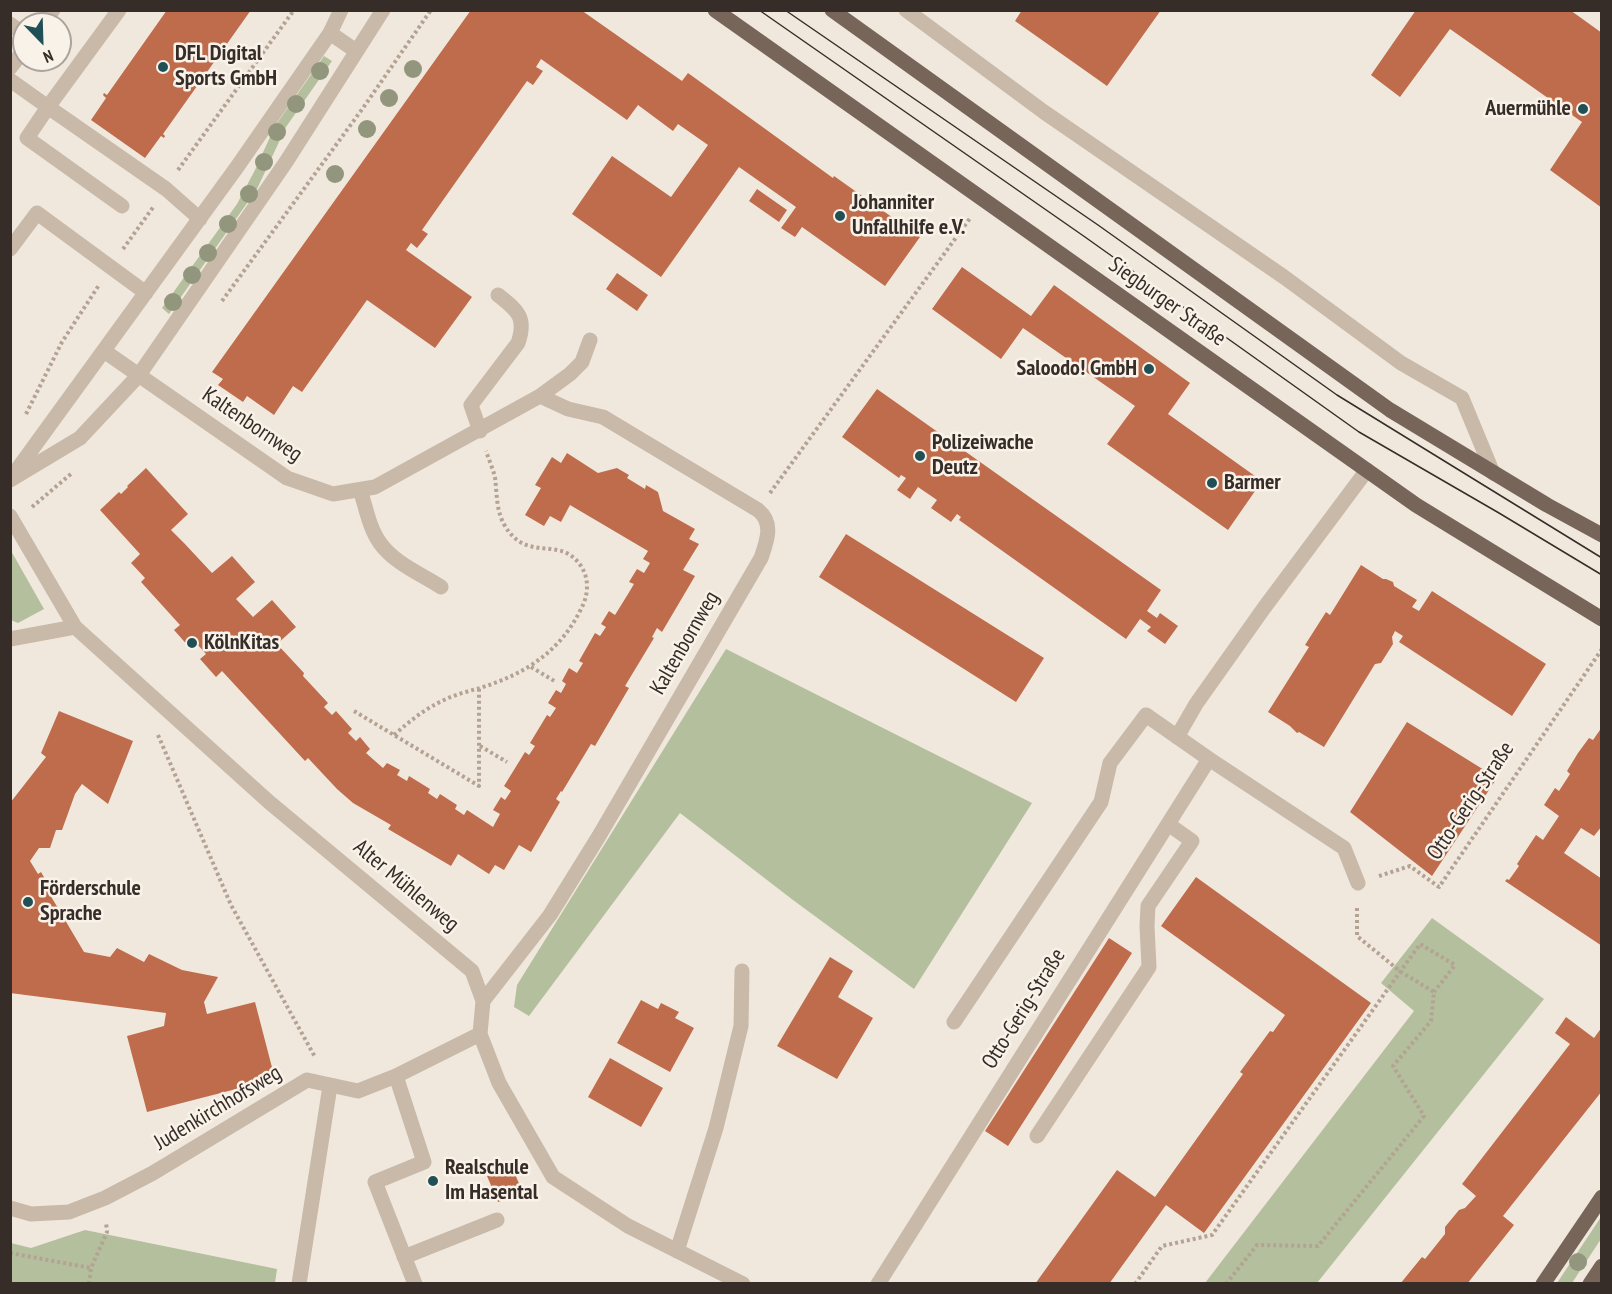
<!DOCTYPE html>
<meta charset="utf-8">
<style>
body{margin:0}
#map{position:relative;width:1612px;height:1294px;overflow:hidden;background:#f1e8dd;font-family:"PT Sans Narrow",sans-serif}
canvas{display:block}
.frame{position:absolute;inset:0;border:12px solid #362d29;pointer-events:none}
.north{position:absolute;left:12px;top:12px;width:60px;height:60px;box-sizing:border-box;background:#f9f2e9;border:2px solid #aba39c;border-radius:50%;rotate:157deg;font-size:16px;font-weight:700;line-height:24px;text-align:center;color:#362d29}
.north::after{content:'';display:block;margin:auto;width:21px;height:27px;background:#205055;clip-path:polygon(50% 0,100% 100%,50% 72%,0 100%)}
</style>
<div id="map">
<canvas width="1612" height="1294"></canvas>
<div class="frame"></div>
<div class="north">N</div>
</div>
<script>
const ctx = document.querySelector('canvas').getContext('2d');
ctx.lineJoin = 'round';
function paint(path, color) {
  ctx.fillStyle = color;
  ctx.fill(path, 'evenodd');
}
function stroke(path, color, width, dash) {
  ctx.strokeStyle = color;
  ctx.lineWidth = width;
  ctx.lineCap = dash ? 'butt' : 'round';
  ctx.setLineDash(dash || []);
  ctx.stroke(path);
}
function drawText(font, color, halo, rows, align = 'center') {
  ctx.font = font + ' "PT Sans Narrow",sans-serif';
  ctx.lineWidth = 5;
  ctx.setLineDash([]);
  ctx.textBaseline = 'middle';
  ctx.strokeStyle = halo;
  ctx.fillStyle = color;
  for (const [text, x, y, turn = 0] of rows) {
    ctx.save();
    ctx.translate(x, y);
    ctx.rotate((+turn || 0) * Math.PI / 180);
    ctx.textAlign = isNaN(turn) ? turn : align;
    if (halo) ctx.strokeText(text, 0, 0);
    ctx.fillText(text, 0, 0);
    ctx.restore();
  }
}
const green = new Path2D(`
 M 324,56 L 332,61 L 286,127 L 257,189 L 169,314 L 162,308 L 237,204 L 255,170 L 275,126 Z
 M 10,549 L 44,609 L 18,623 L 11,620 Z
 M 726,649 L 1032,803 L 914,989 L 793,900 L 680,813 L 529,1016 L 514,1007 L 517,985 Z
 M 1432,918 L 1544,999 L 1317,1283 L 1205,1283 L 1414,1011 L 1381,983 Z
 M 1601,1217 L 1601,1239 L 1572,1283 L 1557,1283 Z
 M 85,1230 L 277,1269 L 275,1283 L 11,1283 L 11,1243 L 31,1248 Z`);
const building = new Path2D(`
 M 167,10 L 251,10 L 163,134 L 165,136 L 164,138 L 161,136 L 145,158 L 91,120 L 106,98 L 103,95 L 104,93 L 107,95 Z
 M 471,10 L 581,10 L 682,81 L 688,73 L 833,178 L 834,176 L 920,237 L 885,286 L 802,227 L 795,237 L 781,228 L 796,207 L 739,167 L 661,277 L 572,214 L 612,156 L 671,197 L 708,145 L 678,124 L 673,131 L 638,105 L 627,120 L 541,59 L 536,67 L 543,71 L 533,85 L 527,81 L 422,230 L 428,234 L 417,248 L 411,243 L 406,250 L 472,297 L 435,348 L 367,300 L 302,392 L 293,386 L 274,415 L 247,396 L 243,402 L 218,385 L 223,379 L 212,372 Z
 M 1022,10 L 1161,10 L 1107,86 L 1015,21 Z
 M 1416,10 L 1570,10 L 1602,33 L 1602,208 L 1550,170 L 1582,122 L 1450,29 L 1400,97 L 1371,75 Z
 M 757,189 L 787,210 L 779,222 L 749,201 Z
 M 962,267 L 1031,316 L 1054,285 L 1190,383 L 1168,414 L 1262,481 L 1228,530 L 1107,444 L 1135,406 L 1023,328 L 1001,359 L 932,309 Z
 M 617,273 L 648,295 L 637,311 L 606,289 Z
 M 877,389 L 1161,590 L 1147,611 L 1157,618 L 1160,613 L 1178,626 L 1165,644 L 1147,631 L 1151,627 L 1140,619 L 1126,639 L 959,520 L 961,517 L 957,514 L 951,522 L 931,508 L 937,500 L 918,487 L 910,499 L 897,490 L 906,478 L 901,475 L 899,478 L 842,437 Z
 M 567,453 L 598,473 L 617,468 L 629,475 L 627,478 L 645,489 L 646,485 L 658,492 L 663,511 L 695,529 L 689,539 L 699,544 L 683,570 L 695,576 L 662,632 L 657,628 L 652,637 L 654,638 L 625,686 L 629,688 L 595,746 L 591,744 L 562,792 L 561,791 L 556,799 L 560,802 L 531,852 L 519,845 L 504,870 L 495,865 L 489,874 L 458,854 L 451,866 L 388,829 L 391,825 L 353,803 L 337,789 L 308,758 L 305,761 L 222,671 L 216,677 L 200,659 L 206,654 L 196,643 L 190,648 L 174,630 L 180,625 L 141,582 L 145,578 L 131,563 L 140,554 L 100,510 L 119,492 L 121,494 L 128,487 L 127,486 L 146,468 L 188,514 L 171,530 L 184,543 L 212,573 L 232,556 L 255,582 L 236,599 L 253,617 L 272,600 L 296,627 L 277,644 L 304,673 L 303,676 L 328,703 L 324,707 L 332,715 L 336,711 L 352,729 L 348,733 L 356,741 L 360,737 L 370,749 L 366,753 L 383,768 L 387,763 L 400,770 L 397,775 L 407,781 L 409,776 L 430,789 L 428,793 L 437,799 L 440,794 L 457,805 L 455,809 L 464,815 L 467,810 L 493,827 L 500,814 L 493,810 L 501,797 L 505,800 L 511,791 L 504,786 L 525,752 L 529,755 L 535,746 L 530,743 L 547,715 L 550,717 L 556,708 L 548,703 L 556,690 L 561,693 L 566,684 L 562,681 L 569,668 L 577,673 L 583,663 L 579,661 L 595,633 L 600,636 L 606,627 L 601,624 L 609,611 L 615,615 L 628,594 L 634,584 L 629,582 L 637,569 L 644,573 L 650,563 L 643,559 L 648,551 L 570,505 L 561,522 L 550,516 L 544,526 L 525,515 L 541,488 L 535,485 L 552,457 L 561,463 Z
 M 846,534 L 1044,658 L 1016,702 L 819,577 Z
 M 1361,565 L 1383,579 L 1386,579 L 1393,582 L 1394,586 L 1417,600 L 1412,607 L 1419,611 L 1432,591 L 1546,664 L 1512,716 L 1399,642 L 1403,636 L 1395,631 L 1392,637 L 1393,644 L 1381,663 L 1375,664 L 1324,747 L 1299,732 L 1297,733 L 1290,726 L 1268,712 L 1309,647 L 1305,645 L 1326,612 L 1330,615 Z
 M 59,711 L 133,741 L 108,804 L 82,784 L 75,794 L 62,830 L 56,830 L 50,848 L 39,848 L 30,861 L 38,874 L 41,872 L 49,886 L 46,888 L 84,952 L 110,957 L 117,948 L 144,962 L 149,954 L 182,970 L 218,977 L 204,1002 L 207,1014 L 255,1002 L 275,1079 L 147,1112 L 127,1036 L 164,1026 L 166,1013 L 10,993 L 10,803 L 46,757 L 41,753 Z
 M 1407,722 L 1497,778 L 1432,876 L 1350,812 Z
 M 1602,727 L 1602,826 L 1594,836 L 1581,828 L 1564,853 L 1602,879 L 1602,946 L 1505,881 L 1507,879 L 1509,880 L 1519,866 L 1517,864 L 1536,835 L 1543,840 L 1559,816 L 1544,805 L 1555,788 L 1559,791 L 1570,774 L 1567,771 L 1578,753 L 1589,738 L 1593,740 Z
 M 1196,877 L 1371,1003 L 1204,1233 L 1166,1205 L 1109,1284 L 1035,1284 L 1117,1170 L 1155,1197 L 1243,1074 L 1240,1072 L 1270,1031 L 1273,1032 L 1285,1015 L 1161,926 Z
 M 1109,938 L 1132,953 L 1008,1146 L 985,1131 Z
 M 830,957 L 853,971 L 838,997 L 873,1018 L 837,1079 L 777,1046 Z
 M 641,1000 L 658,1009 L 661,1003 L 679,1012 L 675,1018 L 694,1028 L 670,1072 L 617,1043 Z
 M 1566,1017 L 1594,1038 L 1602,1027 L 1602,1091 L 1503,1216 L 1514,1225 L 1467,1284 L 1400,1284 L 1422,1257 L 1425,1259 L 1445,1234 L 1445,1227 L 1459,1210 L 1465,1208 L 1476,1196 L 1462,1184 L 1570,1044 L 1555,1033 Z
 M 610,1058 L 663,1088 L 641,1127 L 588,1097 Z
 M 512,1167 L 523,1193 L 498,1202 L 487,1176 Z`);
const path = new Path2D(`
 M 178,170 L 294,10
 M 123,249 L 154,206
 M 222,301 L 363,108 L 431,10
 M 26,414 L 62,342 L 99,285
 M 770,493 L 971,217
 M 32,507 L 72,473
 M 531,667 L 556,682
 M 354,711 L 479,786 L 479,688
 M 158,735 L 231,905 L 315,1057
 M 394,735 C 411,720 426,708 446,699 C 457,694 469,691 480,688 C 525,674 560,652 581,609 C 588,596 590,580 581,566 C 559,534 528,564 505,526 C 496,511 497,494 495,477 C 493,469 489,460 486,451
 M 480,746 L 507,762
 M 1379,876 L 1410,866 L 1439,887 L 1602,649
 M 10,1253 L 91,1268
 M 89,1284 L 91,1268 L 107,1232 L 106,1222
 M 1135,1284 L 1162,1246 L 1212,1235 L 1420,944 L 1455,965 L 1434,992
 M 1226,1284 L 1257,1245 L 1318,1246 L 1424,1116 L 1393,1066 L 1431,1021 L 1434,992 L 1401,972 L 1357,936 L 1357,905`);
const minor = new Path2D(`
 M 119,10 L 48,107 L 166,189 L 200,219
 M 906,10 L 1044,112 L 1284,277 L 1401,363 L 1462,398 L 1493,473
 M 10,24 L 24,34
 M 43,24 L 53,10
 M 330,33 L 356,51
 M 10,68 L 24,50
 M 10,80 L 48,107 L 27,138 L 122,206
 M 10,249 L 37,213 L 146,293
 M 104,351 L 287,478 L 333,494 L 375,487 L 540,396 L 570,374 L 582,362 L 590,340
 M 480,431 L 471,405 L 518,343 C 527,317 517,310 498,295
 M 14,474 L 237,167 L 330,33 L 341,10
 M 10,480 L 80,438 L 139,375 L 286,162 L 383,10
 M 360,490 C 366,507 369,528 380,543 C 394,563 421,574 441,587
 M 10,516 L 75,627 L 269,802 L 472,971 L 483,1001 L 480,1034 L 499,1083 L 553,1177 L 628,1226 L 743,1284
 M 10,639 L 75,627
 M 1177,737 L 1196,704 L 1264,608 L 1367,470
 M 483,1001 L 550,915 L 599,836 L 761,558 C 767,541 774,523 758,510 L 603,417 L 568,409 L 540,396
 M 954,1022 L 1101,802 L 1110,763 L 1146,715 L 1209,759
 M 396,1076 L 424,1162 L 375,1182 L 415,1284
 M 1037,1136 L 1149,967 L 1147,926 L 1148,906 L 1192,841 L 1168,824
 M 10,1208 L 31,1214 L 69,1212 L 105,1198 L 153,1173 L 307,1080 L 358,1091 L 396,1076 L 480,1034
 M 677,1251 L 716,1128 L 741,1026 L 742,971
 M 404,1257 L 497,1220
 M 299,1284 L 330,1086
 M 878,1284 L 1209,759 L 1344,848 L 1358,883`);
const major = new Path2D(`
 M 715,10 L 1416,505 L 1602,619
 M 832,10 L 1390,410 L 1547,505 L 1602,535
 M 1543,1284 L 1602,1197
 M 1590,1284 L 1602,1266`);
const tram = new Path2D(`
 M 759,10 L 1085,237 L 1359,432 L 1499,513 L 1602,575
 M 785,10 L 1098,225 L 1337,395 L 1602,558`);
const trees = [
 [413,69],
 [320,71],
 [389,98],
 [296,104],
 [367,129],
 [277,132],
 [264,162],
 [335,174],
 [249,194],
 [228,224],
 [208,253],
 [192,275],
 [173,302],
 [1578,1262]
];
const markers = [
 [163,67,6,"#205055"],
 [1583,109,6,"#205055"],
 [840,216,6,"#205055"],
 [1149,369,6,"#205055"],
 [920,456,6,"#205055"],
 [1212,483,6,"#205055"],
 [192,643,6,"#205055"],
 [28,902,6,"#205055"],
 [433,1181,6,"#205055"]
];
const poiNames = [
 ["DFL Digital",175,54],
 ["Sports GmbH",175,79],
 ["Auermühle",1571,109,"right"],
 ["Johanniter",852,203],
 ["Unfallhilfe e.V.",852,228],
 ["Saloodo! GmbH",1137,369,"right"],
 ["Polizeiwache",932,443],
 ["Deutz",932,468],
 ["Barmer",1224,483],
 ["KölnKitas",204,643],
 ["Förderschule",40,889],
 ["Sprache",40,914],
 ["Realschule",445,1168],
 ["Im Hasental",445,1193]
];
const streetNames = [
 ["Siegburger Straße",1167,302,35],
 ["Kaltenbornweg",252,425,34],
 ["Kaltenbornweg",685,643,-60],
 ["Otto-Gerig-Straße",1471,801,-56],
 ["Alter Mühlenweg",406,886,40],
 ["Otto-Gerig-Straße",1024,1009,-58],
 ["Judenkirchhofsweg",218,1108,-31]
];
paint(green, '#b3bf9d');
paint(building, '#bf6c4c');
stroke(path, '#b4a393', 4, [3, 3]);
stroke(minor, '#c8b9a9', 15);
stroke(major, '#77655a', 15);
stroke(tram, '#362d29', 1.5);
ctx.fillStyle = '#92967d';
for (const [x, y] of trees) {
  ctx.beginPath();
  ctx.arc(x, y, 9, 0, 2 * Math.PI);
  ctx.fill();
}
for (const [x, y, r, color] of markers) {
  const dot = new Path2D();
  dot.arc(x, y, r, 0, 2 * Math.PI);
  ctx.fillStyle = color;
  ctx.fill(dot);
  stroke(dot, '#f9f2e9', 2);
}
drawText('bold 22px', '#362d29', '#f9f2e9', poiNames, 'left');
drawText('22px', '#362d29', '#f9f2e9', streetNames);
</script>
